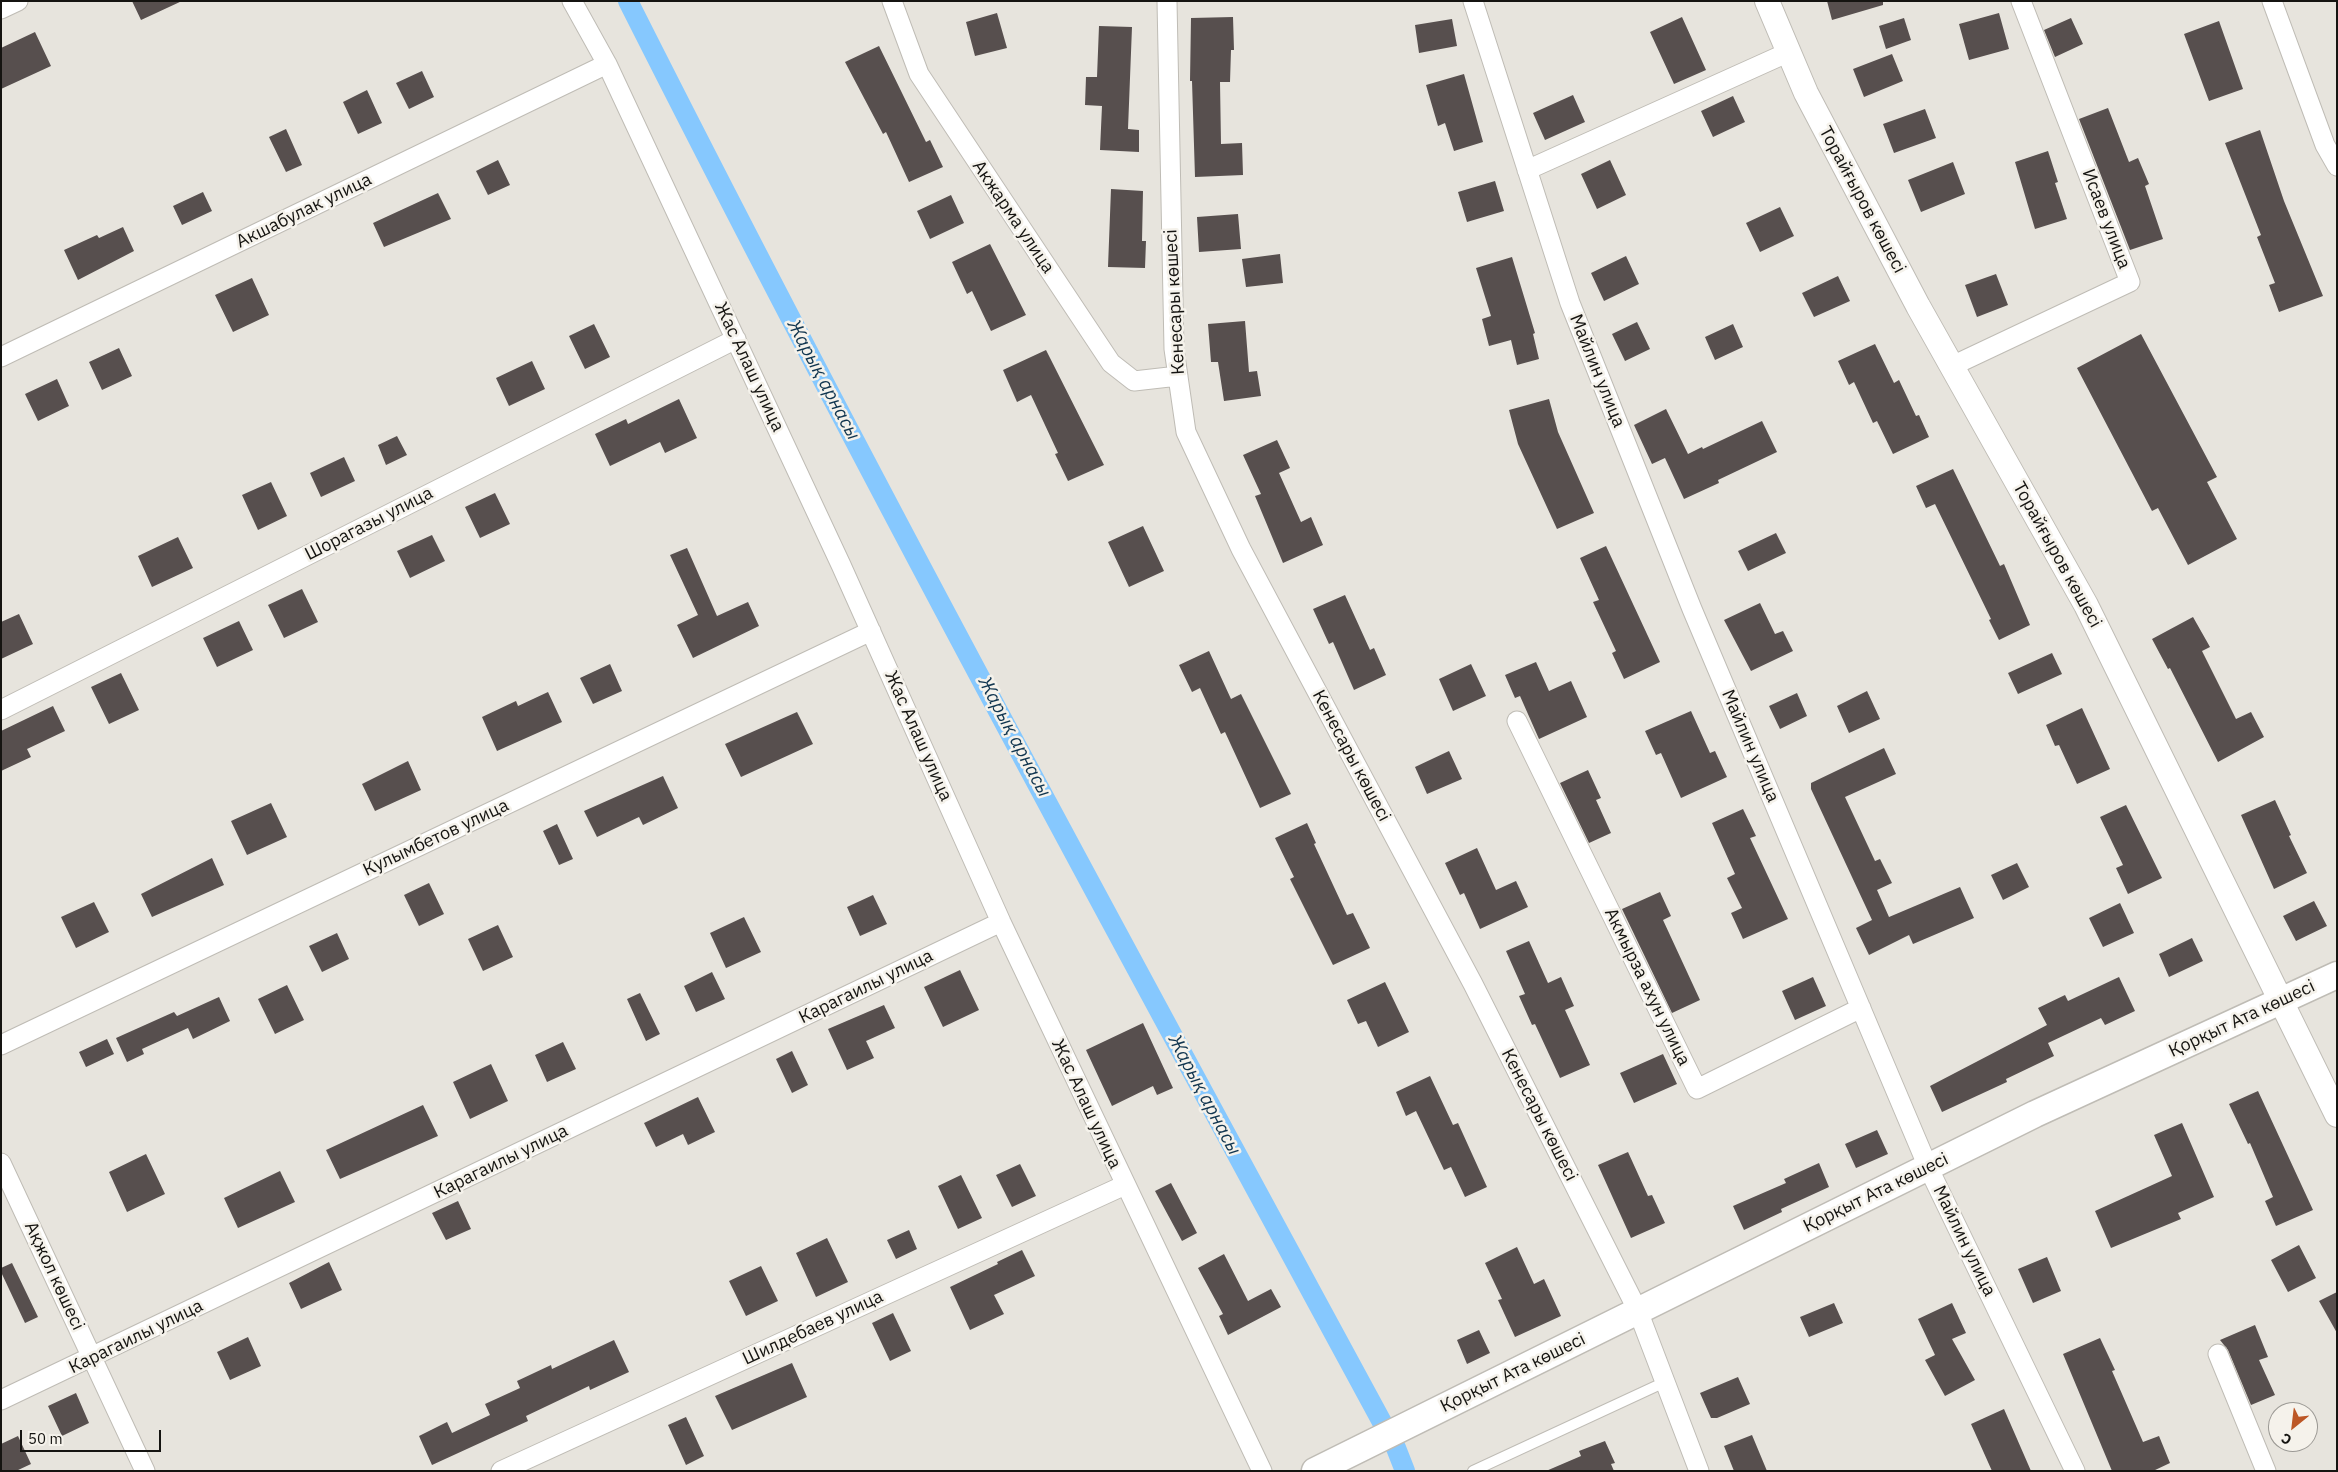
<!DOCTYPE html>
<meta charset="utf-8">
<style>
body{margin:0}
#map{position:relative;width:2338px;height:1472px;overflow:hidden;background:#e7e4dd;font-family:"IBM Plex Sans",sans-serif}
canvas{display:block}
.frame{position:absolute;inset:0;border:2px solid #151411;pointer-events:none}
.north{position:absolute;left:2268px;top:1402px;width:50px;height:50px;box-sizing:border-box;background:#f5f2eb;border:1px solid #9b9994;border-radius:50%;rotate:209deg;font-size:14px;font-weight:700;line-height:20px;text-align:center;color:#151411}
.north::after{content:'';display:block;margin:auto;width:18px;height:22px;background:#bc5726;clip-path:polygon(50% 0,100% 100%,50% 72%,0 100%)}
.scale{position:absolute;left:20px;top:1430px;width:141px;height:22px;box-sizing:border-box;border:2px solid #151411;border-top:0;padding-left:6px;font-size:15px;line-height:18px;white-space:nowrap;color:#151411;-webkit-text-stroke:4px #f5f2eb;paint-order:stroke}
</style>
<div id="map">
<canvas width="2338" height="1472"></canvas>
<div class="frame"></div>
<div class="north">С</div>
<div class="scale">50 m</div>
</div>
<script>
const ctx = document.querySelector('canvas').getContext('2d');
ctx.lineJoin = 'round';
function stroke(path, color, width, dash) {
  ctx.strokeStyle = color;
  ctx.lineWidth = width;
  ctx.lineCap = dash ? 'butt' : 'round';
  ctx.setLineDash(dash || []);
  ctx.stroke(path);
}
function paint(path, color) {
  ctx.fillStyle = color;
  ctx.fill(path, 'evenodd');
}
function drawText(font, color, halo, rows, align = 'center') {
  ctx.font = font + ' "IBM Plex Sans",sans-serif';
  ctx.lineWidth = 5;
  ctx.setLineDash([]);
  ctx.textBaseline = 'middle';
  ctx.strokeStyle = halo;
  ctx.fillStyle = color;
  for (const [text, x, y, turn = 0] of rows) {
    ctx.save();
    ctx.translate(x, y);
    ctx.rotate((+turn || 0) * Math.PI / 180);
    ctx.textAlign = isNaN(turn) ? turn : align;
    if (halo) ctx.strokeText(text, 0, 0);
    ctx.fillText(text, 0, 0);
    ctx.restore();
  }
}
const canal = new Path2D(`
 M 628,1 C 874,489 1136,968 1396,1448 L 1405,1471`);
const building = new Path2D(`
 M 132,1 L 182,1 L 141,20 Z
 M 1827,1 L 1883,1 L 1883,5 L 1832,20 Z
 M 997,13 L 1007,48 L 975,56 L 966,22 Z
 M 1999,13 L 2009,49 L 1969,60 L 1959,24 Z
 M 1233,17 L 1234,50 L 1231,50 L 1230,82 L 1220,82 L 1221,144 L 1242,143 L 1243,175 L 1195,177 L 1192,81 L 1190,81 L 1191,18 Z
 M 1682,17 L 1706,70 L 1674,84 L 1650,32 Z
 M 1904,18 L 1911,40 L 1886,49 L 1879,26 Z
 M 2071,18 L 2083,44 L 2055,57 L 2044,30 Z
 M 1452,19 L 1457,46 L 1419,53 L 1415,25 Z
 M 2219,21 L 2243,89 L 2209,101 L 2184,34 Z
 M 1099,26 L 1132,27 L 1128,129 L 1139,130 L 1139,152 L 1100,150 L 1102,106 L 1085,105 L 1086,77 L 1097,77 Z
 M 35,32 L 51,66 L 1,89 L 1,48 Z
 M 879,46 L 926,142 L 930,140 L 943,167 L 909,182 L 886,132 L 883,134 L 845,62 Z
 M 1892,54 L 1903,81 L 1864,97 L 1853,69 Z
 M 422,71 L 434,97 L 409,109 L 396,83 Z
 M 1464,74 L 1483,142 L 1454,151 L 1445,123 L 1438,126 L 1426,85 Z
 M 367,90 L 382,123 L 358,134 L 343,102 Z
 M 1573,95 L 1585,122 L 1545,140 L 1533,113 Z
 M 1733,96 L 1745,122 L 1713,137 L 1701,111 Z
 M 2108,108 L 2129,162 L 2138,158 L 2149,184 L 2145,186 L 2163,239 L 2130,250 L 2079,119 Z
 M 1925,109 L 1936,138 L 1894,153 L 1883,124 Z
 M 286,129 L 302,165 L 286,172 L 269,137 Z
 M 2260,130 L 2284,201 L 2323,296 L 2279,312 L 2269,285 L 2275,283 L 2257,237 L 2261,235 L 2225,143 Z
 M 2048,151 L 2058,182 L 2055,183 L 2067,219 L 2035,229 L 2015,162 Z
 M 498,160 L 510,185 L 488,195 L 476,171 Z
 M 1610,160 L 1626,195 L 1597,209 L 1581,174 Z
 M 1953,162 L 1965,194 L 1921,212 L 1908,180 Z
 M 1495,181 L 1504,211 L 1467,222 L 1458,192 Z
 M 1111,189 L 1143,191 L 1142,241 L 1146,241 L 1145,268 L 1108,267 Z
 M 203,192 L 212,211 L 182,225 L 173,206 Z
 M 438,193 L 451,219 L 384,247 L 373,223 Z
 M 951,195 L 964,223 L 930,239 L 917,211 Z
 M 1780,207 L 1794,236 L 1760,252 L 1746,223 Z
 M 1238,214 L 1241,249 L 1199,252 L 1197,217 Z
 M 123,227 L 134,251 L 78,280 L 64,250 L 97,235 L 99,238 Z
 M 990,244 L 1026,315 L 991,331 L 972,291 L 967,294 L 952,262 Z
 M 1280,254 L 1283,283 L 1246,287 L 1242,259 Z
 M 1626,256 L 1639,284 L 1604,301 L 1591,273 Z
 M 1512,257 L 1535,333 L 1533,334 L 1539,359 L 1517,365 L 1511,340 L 1489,346 L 1482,319 L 1491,316 L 1476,268 Z
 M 1996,274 L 2008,305 L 1977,317 L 1965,285 Z
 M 1838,276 L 1850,301 L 1814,317 L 1802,293 Z
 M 252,278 L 269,315 L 233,332 L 215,295 Z
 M 1245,321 L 1249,372 L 1257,371 L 1261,396 L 1224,401 L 1218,362 L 1211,362 L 1208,324 Z
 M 1637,322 L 1650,349 L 1625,361 L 1612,334 Z
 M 594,324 L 610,357 L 585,369 L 569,336 Z
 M 1733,324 L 1743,347 L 1715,360 L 1705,337 Z
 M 2141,334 L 2217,477 L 2207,482 L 2237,539 L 2188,565 L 2158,508 L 2152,511 L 2077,368 Z
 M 1875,344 L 1894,383 L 1899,380 L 1916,416 L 1919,415 L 1929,437 L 1893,454 L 1877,421 L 1873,423 L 1854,382 L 1849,385 L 1838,361 Z
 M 119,348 L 132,376 L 102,390 L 89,362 Z
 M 1046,350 L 1104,465 L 1068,481 L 1055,454 L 1058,453 L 1031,395 L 1017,402 L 1003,370 Z
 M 532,361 L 545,389 L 509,406 L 496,378 Z
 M 57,379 L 69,406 L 38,421 L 25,394 Z
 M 679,399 L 697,438 L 665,453 L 660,442 L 610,466 L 595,434 L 626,419 L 628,424 Z
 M 1549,399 L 1558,432 L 1594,513 L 1557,529 L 1518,444 L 1509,410 Z
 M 1666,409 L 1688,454 L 1702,447 L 1703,449 L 1762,421 L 1777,452 L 1718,480 L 1719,483 L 1684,499 L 1665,458 L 1652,464 L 1634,425 Z
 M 397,436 L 407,455 L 386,465 L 378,445 Z
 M 1277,440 L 1290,468 L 1279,473 L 1301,522 L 1311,517 L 1323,545 L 1283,563 L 1255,496 L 1261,494 L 1243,455 Z
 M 344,457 L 355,481 L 321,497 L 310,473 Z
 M 1953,469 L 2000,566 L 2004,564 L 2030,625 L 1999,640 L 1989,620 L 1991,619 L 1935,504 L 1926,508 L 1916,486 Z
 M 271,482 L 287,516 L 258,530 L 242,495 Z
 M 495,493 L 510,524 L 480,538 L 465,507 Z
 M 1143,526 L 1164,571 L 1129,587 L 1108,542 Z
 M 1776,533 L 1786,553 L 1748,571 L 1738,551 Z
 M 432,535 L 445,561 L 410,578 L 397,551 Z
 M 178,537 L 193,568 L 152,587 L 138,556 Z
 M 1606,546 L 1660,662 L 1624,679 L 1612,653 L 1616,651 L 1593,602 L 1599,600 L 1580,558 Z
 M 687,548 L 717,616 L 748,602 L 759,626 L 693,658 L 677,625 L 698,615 L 670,555 Z
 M 302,589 L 318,622 L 284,638 L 268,605 Z
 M 1345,595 L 1370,650 L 1374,648 L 1386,675 L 1354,690 L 1333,642 L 1329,644 L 1313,609 Z
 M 1760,603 L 1775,634 L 1783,631 L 1793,651 L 1751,671 L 1724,620 Z
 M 19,614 L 33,644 L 1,659 L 1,622 Z
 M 2193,617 L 2210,647 L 2202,651 L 2236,719 L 2251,712 L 2264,737 L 2218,762 L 2170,668 L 2168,669 L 2152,639 Z
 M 239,621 L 253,650 L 217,667 L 203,638 Z
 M 1209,651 L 1231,699 L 1241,694 L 1291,794 L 1260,808 L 1225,732 L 1221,734 L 1200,688 L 1192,692 L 1179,665 Z
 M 2052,653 L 2062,674 L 2018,694 L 2008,673 Z
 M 1536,662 L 1549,691 L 1571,681 L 1587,717 L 1539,739 L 1520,696 L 1515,698 L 1505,675 Z
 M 610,664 L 622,691 L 593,704 L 580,678 Z
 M 1471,664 L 1486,696 L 1453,711 L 1439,679 Z
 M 121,673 L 139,710 L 109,724 L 91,687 Z
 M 1867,691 L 1880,719 L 1849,733 L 1837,706 Z
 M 548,692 L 562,722 L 497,751 L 482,717 L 516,701 L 518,706 Z
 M 1797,693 L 1807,716 L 1780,729 L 1769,706 Z
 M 53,706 L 65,731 L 27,749 L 31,757 L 1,771 L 1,731 Z
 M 2082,708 L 2110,769 L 2077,784 L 2059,745 L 2055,746 L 2046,725 Z
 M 1691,711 L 1710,753 L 1715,751 L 1727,777 L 1681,798 L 1661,753 L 1656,755 L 1645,731 Z
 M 797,712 L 813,744 L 741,777 L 725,744 Z
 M 1884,748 L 1896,774 L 1845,797 L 1875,861 L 1880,859 L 1892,883 L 1877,890 L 1889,917 L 1960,887 L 1974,918 L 1913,944 L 1909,935 L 1869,955 L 1856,928 L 1872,920 L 1811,789 L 1811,783 Z
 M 1449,751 L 1462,779 L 1427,794 L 1415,767 Z
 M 408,761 L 421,790 L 375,811 L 362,784 Z
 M 1588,770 L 1601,798 L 1596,800 L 1611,833 L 1589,843 L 1560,783 Z
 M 663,776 L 678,808 L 643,825 L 639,817 L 597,837 L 584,811 Z
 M 2275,800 L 2291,835 L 2289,836 L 2307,873 L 2274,889 L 2241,815 Z
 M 271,803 L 287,837 L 247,855 L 231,821 Z
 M 2126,805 L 2162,878 L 2128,894 L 2116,868 L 2123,865 L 2100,817 Z
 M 1743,809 L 1756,836 L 1750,838 L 1788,919 L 1743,939 L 1731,913 L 1742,908 L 1727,878 L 1735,874 L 1712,823 Z
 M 1307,823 L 1316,843 L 1314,844 L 1347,915 L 1353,913 L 1370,948 L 1333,965 L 1290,879 L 1294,877 L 1275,838 Z
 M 557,824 L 573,859 L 559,865 L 543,831 Z
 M 1477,848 L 1496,890 L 1516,881 L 1528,907 L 1480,929 L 1464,893 L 1460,895 L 1445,863 Z
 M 212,858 L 224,885 L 152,917 L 141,894 Z
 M 2017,863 L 2029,887 L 2003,900 L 1991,875 Z
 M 429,883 L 444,914 L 419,926 L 404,895 Z
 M 1660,892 L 1671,916 L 1663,920 L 1700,1000 L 1672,1013 L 1622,909 Z
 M 873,895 L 887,924 L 860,936 L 847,907 Z
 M 2314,901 L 2327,926 L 2296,941 L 2283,916 Z
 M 94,902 L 109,932 L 76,948 L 61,917 Z
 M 2120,903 L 2134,933 L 2103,947 L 2089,918 Z
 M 744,917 L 761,952 L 726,968 L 710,933 Z
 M 498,925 L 513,957 L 483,971 L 468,939 Z
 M 337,933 L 349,959 L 322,972 L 309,946 Z
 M 2192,938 L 2203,961 L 2169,977 L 2159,954 Z
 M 1529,941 L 1548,983 L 1561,977 L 1574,1006 L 1565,1010 L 1590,1065 L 1560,1078 L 1535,1024 L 1532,1025 L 1519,996 L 1525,994 L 1506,951 Z
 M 960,970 L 979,1010 L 943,1027 L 924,987 Z
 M 712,972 L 725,999 L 696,1012 L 684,986 Z
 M 1813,977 L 1826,1006 L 1795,1020 L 1782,991 Z
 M 2119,977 L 2135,1011 L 2105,1025 L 2101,1018 L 2048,1043 L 2054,1056 L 2006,1079 L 2007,1082 L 1942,1112 L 1930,1086 L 2047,1025 L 2038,1008 L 2065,995 L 2068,1001 Z
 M 1385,982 L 1409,1032 L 1378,1047 L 1366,1021 L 1358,1024 L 1347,1000 Z
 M 287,985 L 304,1020 L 275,1034 L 258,999 Z
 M 640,993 L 660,1034 L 646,1041 L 627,999 Z
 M 219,997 L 230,1021 L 193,1039 L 188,1028 L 142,1049 L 144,1054 L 127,1062 L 116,1038 L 174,1012 L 177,1016 Z
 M 884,1005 L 895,1028 L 866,1041 L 874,1058 L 847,1070 L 828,1029 Z
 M 1143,1023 L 1173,1088 L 1157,1095 L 1153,1086 L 1112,1106 L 1086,1050 Z
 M 107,1039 L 114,1054 L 86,1067 L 79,1052 Z
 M 563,1042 L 576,1069 L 547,1082 L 535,1055 Z
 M 792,1051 L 808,1085 L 792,1093 L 776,1059 Z
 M 1663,1054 L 1677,1084 L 1634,1103 L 1620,1073 Z
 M 491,1064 L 508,1101 L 470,1119 L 453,1082 Z
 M 1430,1076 L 1453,1125 L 1458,1123 L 1487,1187 L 1465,1197 L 1451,1167 L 1444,1170 L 1416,1111 L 1406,1116 L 1396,1092 Z
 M 2258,1091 L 2313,1210 L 2276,1226 L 2265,1201 L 2273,1197 L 2250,1143 L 2248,1144 L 2229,1104 Z
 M 698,1097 L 715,1132 L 688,1145 L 683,1134 L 656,1147 L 644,1123 Z
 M 423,1105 L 438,1136 L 340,1179 L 326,1150 Z
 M 2182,1123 L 2214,1197 L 2178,1213 L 2181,1219 L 2111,1248 L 2095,1211 L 2172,1176 L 2154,1135 Z
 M 1877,1130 L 1888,1154 L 1856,1168 L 1845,1144 Z
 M 1628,1152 L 1648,1196 L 1652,1195 L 1665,1223 L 1631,1238 L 1598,1165 Z
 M 146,1154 L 165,1194 L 127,1212 L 109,1172 Z
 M 1819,1163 L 1829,1187 L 1781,1209 L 1782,1212 L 1744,1230 L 1733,1206 L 1786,1183 L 1784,1179 Z
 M 1020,1164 L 1036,1196 L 1012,1207 L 996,1175 Z
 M 280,1171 L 295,1202 L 238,1228 L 224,1198 Z
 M 961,1175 L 982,1218 L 958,1229 L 938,1186 Z
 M 1171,1183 L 1197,1233 L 1182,1241 L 1155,1191 Z
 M 458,1201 L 471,1229 L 446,1240 L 432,1213 Z
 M 909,1230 L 917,1249 L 896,1259 L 887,1240 Z
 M 827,1238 L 848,1282 L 816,1297 L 796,1253 Z
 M 2299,1245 L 2316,1278 L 2288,1292 L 2271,1260 Z
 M 1517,1247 L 1534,1284 L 1544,1279 L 1561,1316 L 1515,1337 L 1498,1300 L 1502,1299 L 1485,1263 Z
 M 1022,1250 L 1035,1276 L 994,1295 L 1004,1314 L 970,1330 L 950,1287 L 998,1264 L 997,1262 Z
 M 1224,1254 L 1248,1301 L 1271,1289 L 1281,1307 L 1228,1335 L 1219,1316 L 1223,1314 L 1198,1268 Z
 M 2047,1257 L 2061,1291 L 2033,1303 L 2018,1269 Z
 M 329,1262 L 342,1290 L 301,1309 L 289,1283 Z
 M 12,1263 L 38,1317 L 25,1323 L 1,1272 L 1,1268 Z
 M 761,1266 L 778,1301 L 746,1316 L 729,1281 Z
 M 2337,1292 L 2337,1333 L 2319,1301 Z
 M 1834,1303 L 1843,1323 L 1809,1337 L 1800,1317 Z
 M 1952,1303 L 1966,1333 L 1952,1339 L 1975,1380 L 1945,1396 L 1925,1360 L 1935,1355 L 1918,1319 Z
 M 893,1313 L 911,1351 L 890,1361 L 872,1323 Z
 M 2255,1325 L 2268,1357 L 2259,1360 L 2275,1395 L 2251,1405 L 2228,1350 L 2220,1340 Z
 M 1479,1330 L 1490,1353 L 1467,1364 L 1457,1340 Z
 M 248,1337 L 261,1366 L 230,1380 L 217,1352 Z
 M 2100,1338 L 2115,1370 L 2112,1371 L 2143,1442 L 2159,1436 L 2170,1463 L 2153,1471 L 2112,1471 L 2063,1354 Z
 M 614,1340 L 629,1372 L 590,1390 L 589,1386 L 526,1416 L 528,1421 L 432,1465 L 419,1436 L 447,1422 L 452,1433 L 490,1415 L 485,1404 L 520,1388 L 517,1381 L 551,1365 L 552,1369 Z
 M 792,1363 L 807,1397 L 732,1430 L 715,1396 Z
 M 1738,1377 L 1750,1404 L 1717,1418 L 1711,1418 L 1700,1393 Z
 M 76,1393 L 89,1423 L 62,1436 L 48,1406 Z
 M 2004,1409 L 2031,1471 L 1992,1471 L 1971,1424 Z
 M 686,1417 L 704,1456 L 686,1465 L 668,1425 Z
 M 1752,1435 L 1767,1471 L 1734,1471 L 1724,1446 Z
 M 18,1436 L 31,1464 L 16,1471 L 1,1471 L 1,1444 Z
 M 1605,1441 L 1615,1463 L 1611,1464 L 1614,1471 L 1546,1471 L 1581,1456 L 1579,1451 Z`);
const service = new Path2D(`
 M 1473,1471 L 1665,1382`);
const minor = new Path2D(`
 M 572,1 L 607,64 L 841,565 L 1001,922 L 1262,1471
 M 892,1 L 919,74 L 1111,363 L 1134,381 L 1178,376
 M 1167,1 L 1174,349 L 1186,432 L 1241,549 L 1473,984 L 1638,1311 L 1699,1471
 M 1473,1 L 1570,303 L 1692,609 L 1928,1167 L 2075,1471
 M 2272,1 L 2325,145 L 2337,166
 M 1,9 L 18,1
 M 1527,170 L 1789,52
 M 1,357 L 607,64
 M 1952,366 L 2130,282 L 2021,1
 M 1,710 L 736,339
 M 1517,721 L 1697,1089 L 1861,1008
 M 1,1045 L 871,631
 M 1,1163 L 145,1471
 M 2218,1354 L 2266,1471
 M 1,1400 L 1001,922
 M 501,1471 L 1125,1185`);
const tertiary = new Path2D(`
 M 1767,1 L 1806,93 L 1918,306 L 2086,605 L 2337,1115`);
const secondary = new Path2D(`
 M 1315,1471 L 2035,1114 L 2337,975`);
const streetNames = [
 ["Торайғыров көшесі",1862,200,62],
 ["Акшабулак улица",304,211,-26],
 ["Акжарма улица",1013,217,56],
 ["Исаев улица",2106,219,69],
 ["Кенесары көшесі",1175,302,-93],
 ["Жас Алаш улица",749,367,65],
 ["Майлин улица",1597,371,68],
 ["Шорагазы улица",369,524,-27],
 ["Торайғыров көшесі",2057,555,61],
 ["Жас Алаш улица",918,736,66],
 ["Майлин улица",1750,746,67],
 ["Кенесары көшесі",1351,756,62],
 ["Кулымбетов улица",436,838,-25],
 ["Карагаилы улица",866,987,-26],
 ["Акмырза ахун улица",1647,987,64],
 ["Қорқыт Ата көшесі",2242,1019,-25],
 ["Жас Алаш улица",1086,1104,65],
 ["Кенесары көшесі",1539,1115,63],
 ["Карагаилы улица",501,1162,-26],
 ["Қорқыт Ата көшесі",1876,1193,-26],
 ["Майлин улица",1964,1241,64],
 ["Ақжол көшесі",54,1276,65],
 ["Шилдебаев улица",813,1328,-25],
 ["Карагаилы улица",136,1337,-26],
 ["Қорқыт Ата көшесі",1513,1373,-26]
];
const waterNames = [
 ["Жарық арнасы",823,380,62],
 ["Жарық арнасы",1014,737,62],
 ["Жарық арнасы",1204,1095,62]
];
stroke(canal, '#86c8fe', 20);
paint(building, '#574f4e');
stroke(service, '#bfbcb5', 12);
stroke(minor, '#bfbcb5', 21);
stroke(tertiary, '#bfbcb5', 26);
stroke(secondary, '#bfbcb5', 29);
stroke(service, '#fff', 10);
stroke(minor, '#fff', 19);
stroke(tertiary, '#fff', 24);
stroke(secondary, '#fff', 26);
drawText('18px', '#151411', '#f5f2eb', streetNames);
drawText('italic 19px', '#10354f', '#f5f2eb', waterNames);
</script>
